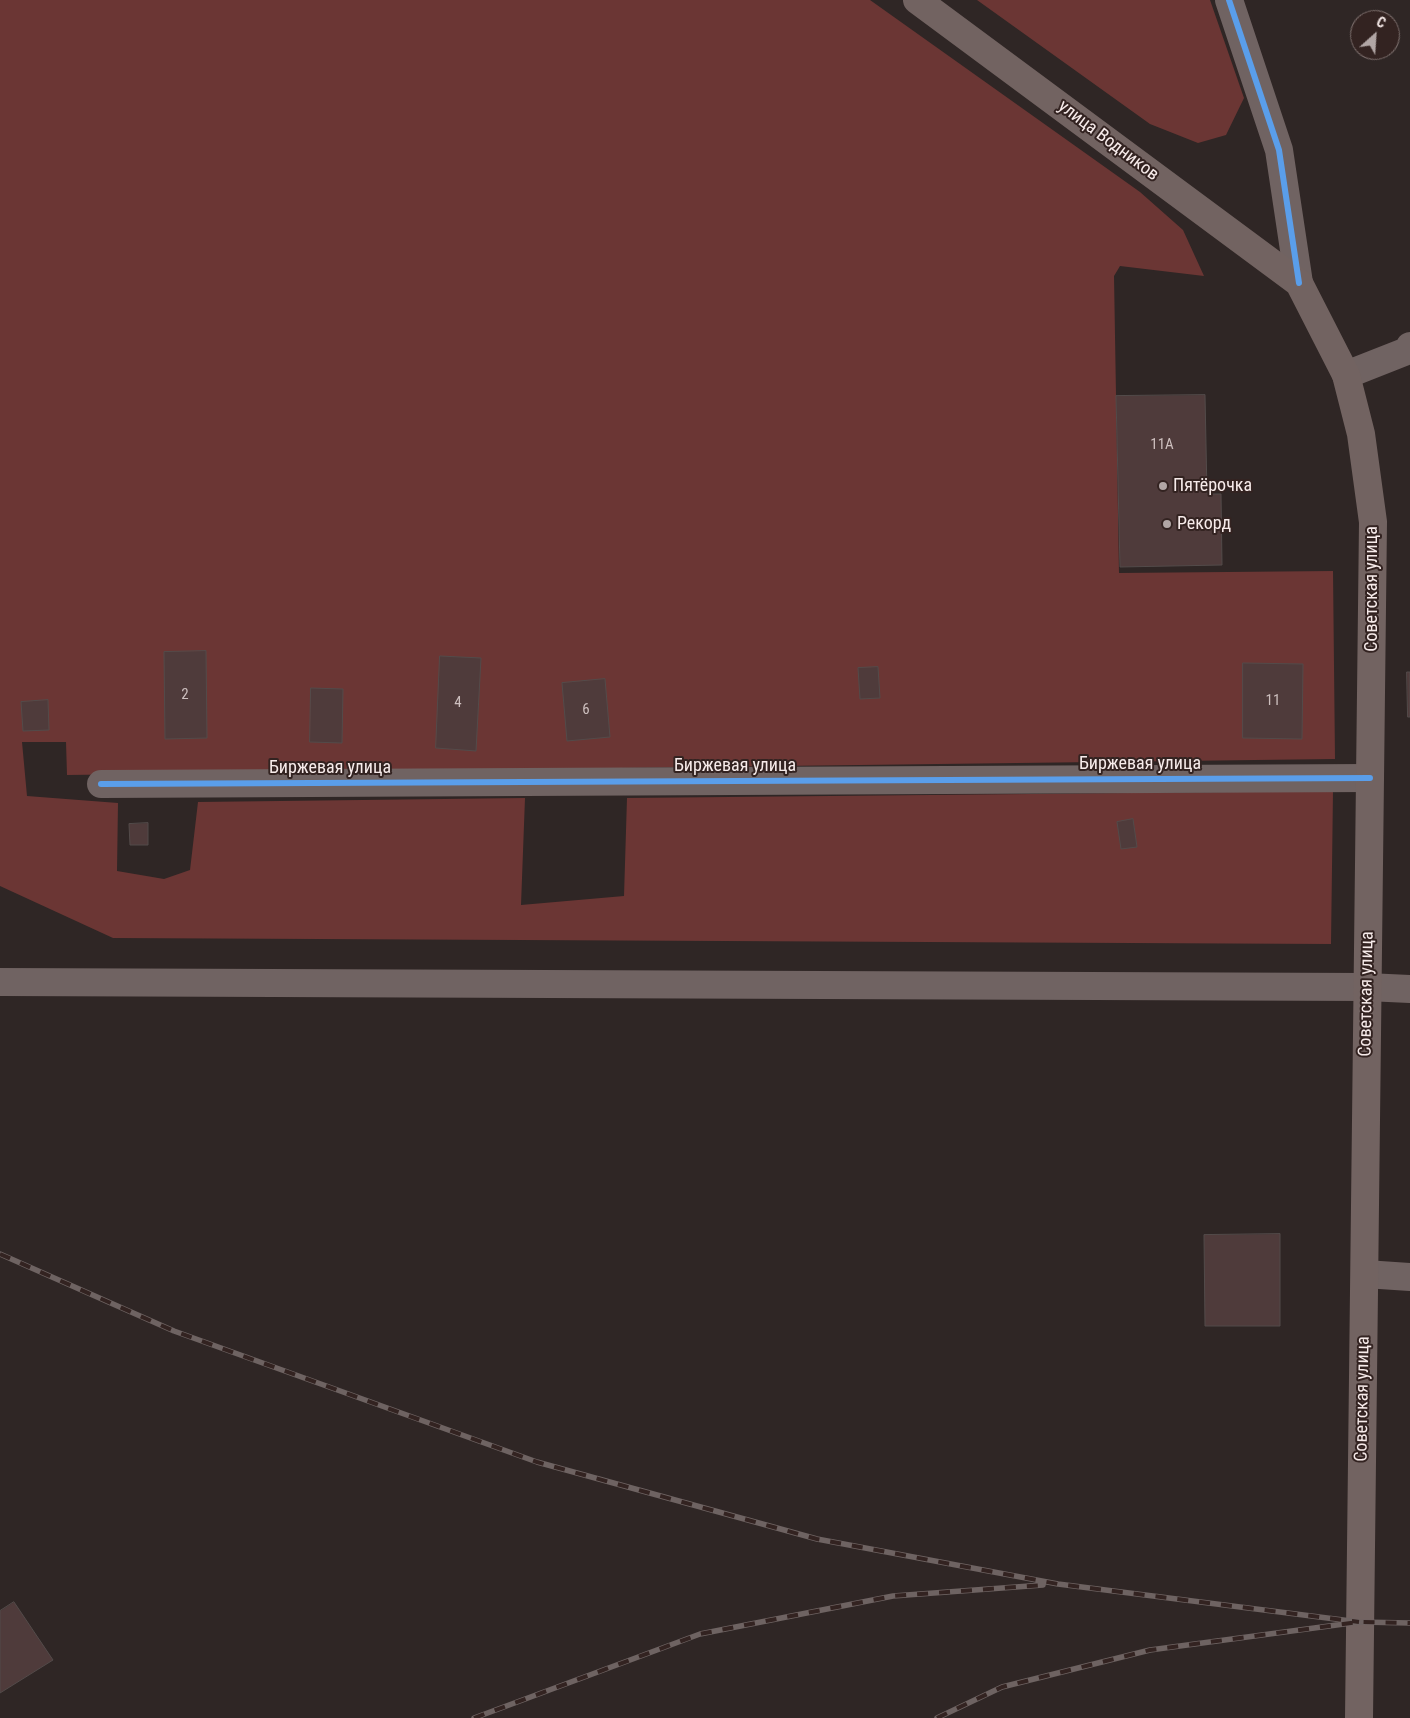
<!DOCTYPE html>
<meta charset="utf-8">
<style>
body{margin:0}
#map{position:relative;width:1410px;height:1718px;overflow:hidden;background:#2f2625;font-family:"Roboto Condensed",sans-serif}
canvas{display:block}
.north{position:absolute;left:1350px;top:10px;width:50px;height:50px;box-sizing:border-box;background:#332321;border:1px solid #817371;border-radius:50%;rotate:26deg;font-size:14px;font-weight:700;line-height:20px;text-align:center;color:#f7ebea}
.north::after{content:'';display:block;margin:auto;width:18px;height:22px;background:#b1a6a5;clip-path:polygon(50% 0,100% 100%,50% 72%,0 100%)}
</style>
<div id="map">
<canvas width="1410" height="1718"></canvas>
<div class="north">С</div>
</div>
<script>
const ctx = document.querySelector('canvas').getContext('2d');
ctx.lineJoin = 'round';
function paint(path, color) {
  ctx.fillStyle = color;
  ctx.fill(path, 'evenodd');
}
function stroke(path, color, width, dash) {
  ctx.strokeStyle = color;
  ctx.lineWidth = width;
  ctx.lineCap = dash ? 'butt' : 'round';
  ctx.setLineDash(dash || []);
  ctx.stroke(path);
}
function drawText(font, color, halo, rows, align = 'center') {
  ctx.font = font + ' "Roboto Condensed",sans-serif';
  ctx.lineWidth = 4;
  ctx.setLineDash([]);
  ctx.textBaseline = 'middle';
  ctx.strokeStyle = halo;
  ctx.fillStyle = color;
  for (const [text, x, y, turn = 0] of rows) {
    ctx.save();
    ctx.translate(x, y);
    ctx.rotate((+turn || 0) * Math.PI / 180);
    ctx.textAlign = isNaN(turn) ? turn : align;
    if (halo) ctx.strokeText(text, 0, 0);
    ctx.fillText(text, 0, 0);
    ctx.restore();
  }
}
const green = new Path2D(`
 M 0,0 L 870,0 L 1140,192 L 1183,230 L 1204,276 L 1120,266 L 1114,276 L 1119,573 L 1333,571 L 1335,759 L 67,775 L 66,742 L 22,742 L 27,796 L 118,803 L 117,871 L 164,879 L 190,870 L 198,802 L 525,798 L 521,905 L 624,896 L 627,798 L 1333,791 L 1331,944 L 113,938 L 0,886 Z
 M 977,0 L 1210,0 L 1244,98 L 1226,135 L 1198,143 L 1150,124 Z`);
const building = new Path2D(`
 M 1205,395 L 1207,494 L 1221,494 L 1222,565 L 1120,567 L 1116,396 Z
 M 206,651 L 207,738 L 165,739 L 164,652 Z
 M 440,656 L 481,658 L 476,751 L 436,748 Z
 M 1243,663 L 1303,664 L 1302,739 L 1243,738 Z
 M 878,667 L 880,698 L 860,699 L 858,668 Z
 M 1407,672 L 1410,672 L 1410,717 L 1408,717 Z
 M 605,679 L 610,737 L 567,741 L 562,683 Z
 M 311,688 L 343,689 L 342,743 L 310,742 Z
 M 48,700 L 49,730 L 23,731 L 21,702 Z
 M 1133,819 L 1137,847 L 1121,849 L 1117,822 Z
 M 148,823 L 148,845 L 130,845 L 129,824 Z
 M 1280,1234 L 1280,1326 L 1205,1326 L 1204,1235 Z
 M 14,1602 L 53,1660 L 0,1693 L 0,1611 Z`);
const minor = new Path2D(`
 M 1229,0 L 1279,150 L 1299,283
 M 1346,375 L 1407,351 L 1410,346
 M 101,784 L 1370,778
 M 0,982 L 1367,987 L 1410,989
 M 1365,1274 L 1410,1277`);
const major = new Path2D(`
 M 917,0 L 1299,283 L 1346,375 L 1361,434 L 1373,522 L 1359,1718`);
const rail = new Path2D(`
 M 0,1254 L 174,1331 L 537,1462 L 817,1539 L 1058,1584 L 1359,1622
 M 474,1718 L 700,1634 L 893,1596 L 1043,1585
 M 937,1718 L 1002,1687 L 1150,1650 L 1359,1622 L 1410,1623`);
const cycleway = new Path2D(`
 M 1229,0 L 1279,150 L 1299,283
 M 101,784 L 1370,778`);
const markers = [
 [1163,486,5,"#b1a6a5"],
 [1167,524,5,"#b1a6a5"]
];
const numberNames = [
 ["11А",1162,445],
 ["2",185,695],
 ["11",1273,701],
 ["4",458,703],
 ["6",586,710]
];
const streetNames = [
 ["улица Водников",1108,141,37],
 ["Советская улица",1372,589,-90],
 ["Биржевая улица",1140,764],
 ["Биржевая улица",735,766],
 ["Биржевая улица",330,768],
 ["Советская улица",1367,994,-89],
 ["Советская улица",1363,1399,-89]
];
const poiNames = [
 ["Пятёрочка",1173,486],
 ["Рекорд",1177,524]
];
paint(green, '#6b3634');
paint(building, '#4f3b3b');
stroke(building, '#534b4a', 1);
stroke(minor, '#706362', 28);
stroke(major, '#726361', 28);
stroke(rail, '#6e6362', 5.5);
stroke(rail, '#332321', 4, [11]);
stroke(cycleway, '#5a9eea', 6);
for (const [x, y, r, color] of markers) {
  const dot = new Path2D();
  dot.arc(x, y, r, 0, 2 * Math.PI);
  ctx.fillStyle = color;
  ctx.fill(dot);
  stroke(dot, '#332321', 2);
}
drawText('15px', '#cdbfbe', null, numberNames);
drawText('18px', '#f7ebea', '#332321', streetNames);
drawText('18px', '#f7ebea', '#332321', poiNames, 'left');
</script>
